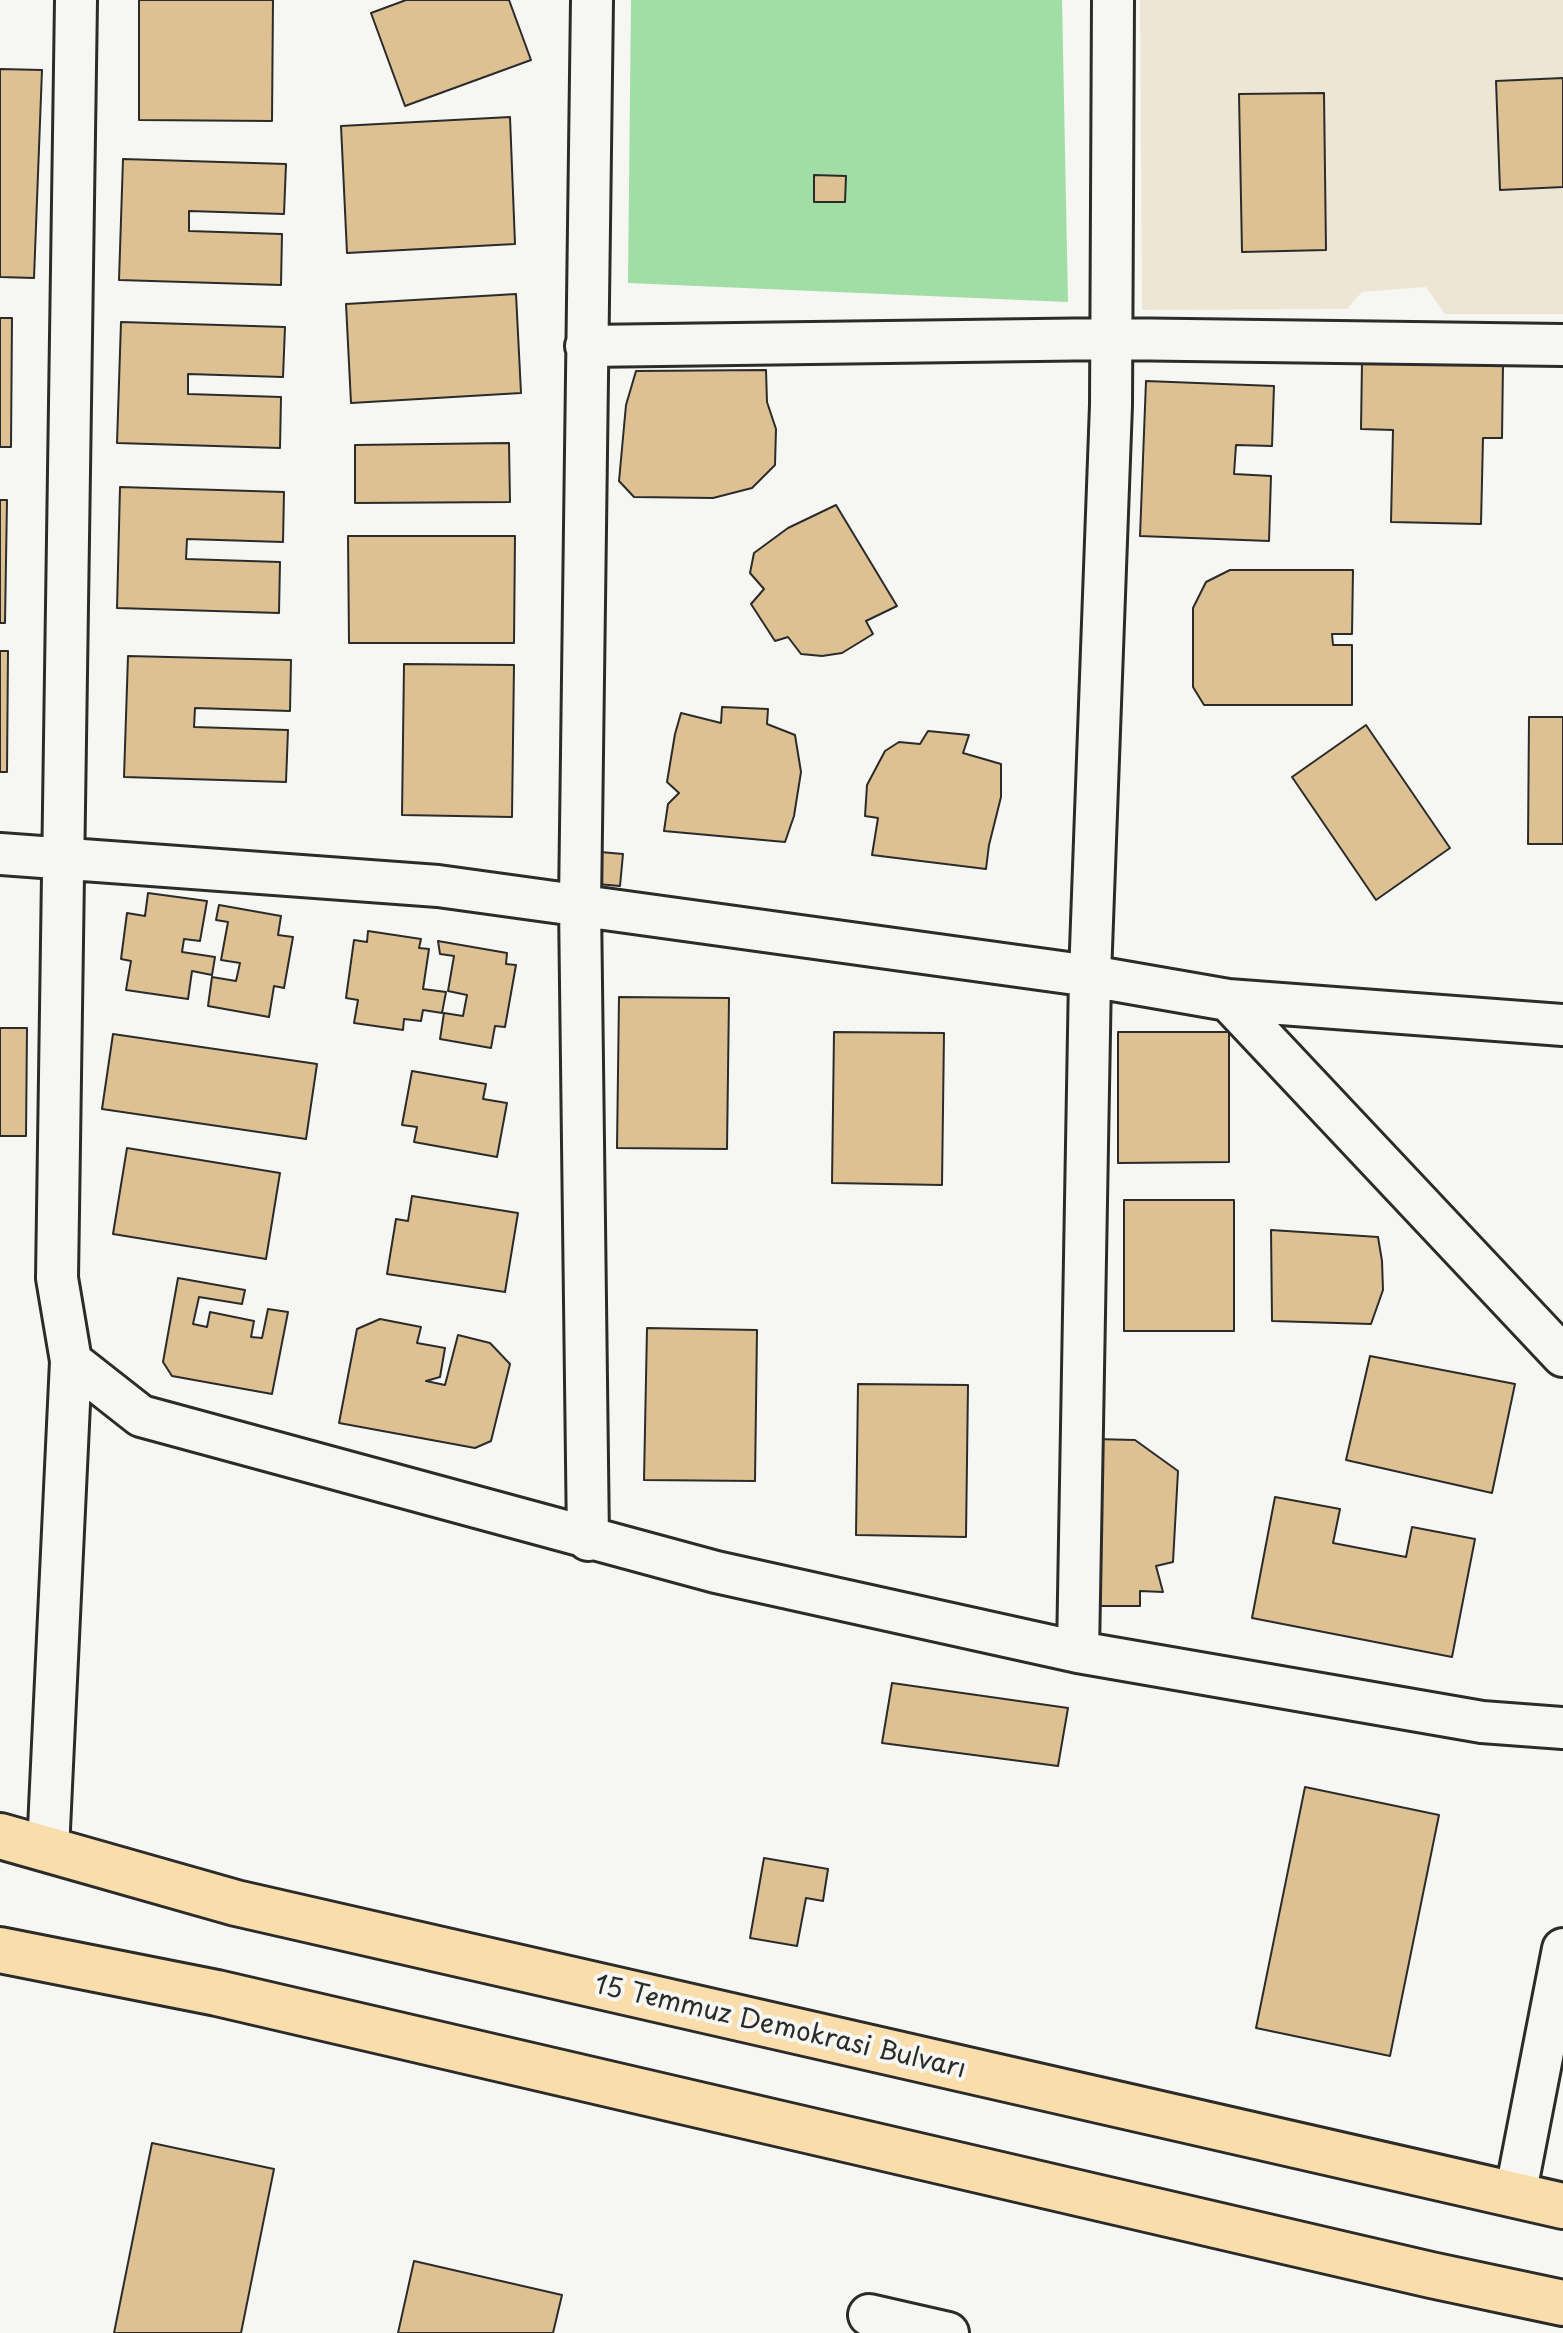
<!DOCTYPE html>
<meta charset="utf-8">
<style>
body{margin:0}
canvas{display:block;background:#f6f6f2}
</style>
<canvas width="1563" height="2333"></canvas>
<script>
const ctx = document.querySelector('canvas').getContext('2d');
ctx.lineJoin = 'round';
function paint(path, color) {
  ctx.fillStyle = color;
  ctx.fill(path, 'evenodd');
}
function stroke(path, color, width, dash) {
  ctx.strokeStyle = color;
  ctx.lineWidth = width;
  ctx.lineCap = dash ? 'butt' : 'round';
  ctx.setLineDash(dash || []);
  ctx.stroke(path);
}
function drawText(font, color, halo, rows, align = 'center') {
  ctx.font = font + ' "Playpen Sans",sans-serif';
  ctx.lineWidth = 8;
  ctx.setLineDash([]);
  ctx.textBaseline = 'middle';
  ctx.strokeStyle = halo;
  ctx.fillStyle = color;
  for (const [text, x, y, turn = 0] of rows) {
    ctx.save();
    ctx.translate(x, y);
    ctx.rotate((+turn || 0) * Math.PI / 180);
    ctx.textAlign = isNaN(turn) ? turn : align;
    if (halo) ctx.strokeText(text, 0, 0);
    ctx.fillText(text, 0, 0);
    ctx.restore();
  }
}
const built = new Path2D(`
 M 1140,0 L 1563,0 L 1563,314 L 1445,314 L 1426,287 L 1362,292 L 1347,309 L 1142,310 Z`);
const green = new Path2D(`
 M 631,0 L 1062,0 L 1068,302 L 628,283 Z`);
const building = new Path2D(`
 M 139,0 L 273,0 L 272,121 L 139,120 Z
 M 406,0 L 509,0 L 531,60 L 405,106 L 371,13 Z
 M 0,69 L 42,70 L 34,278 L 0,277 Z
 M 1563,78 L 1563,187 L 1500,190 L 1496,81 Z
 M 1324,93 L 1326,250 L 1242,252 L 1239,94 Z
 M 510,117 L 515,244 L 347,253 L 341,126 Z
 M 123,159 L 286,164 L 284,214 L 189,211 L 189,231 L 282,234 L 281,285 L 119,280 Z
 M 814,175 L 846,176 L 845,202 L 814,202 Z
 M 516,294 L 521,393 L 351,403 L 346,304 Z
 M 0,318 L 12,318 L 11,447 L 0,447 Z
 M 121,322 L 285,327 L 283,377 L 188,374 L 188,394 L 281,397 L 280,448 L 117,443 Z
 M 1362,362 L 1503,364 L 1502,438 L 1483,438 L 1481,524 L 1391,522 L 1393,430 L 1361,429 Z
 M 766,370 L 767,402 L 776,429 L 775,465 L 752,488 L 713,498 L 634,497 L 619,481 L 626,405 L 636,371 Z
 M 1146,381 L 1274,386 L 1272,446 L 1236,445 L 1234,474 L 1271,476 L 1269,541 L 1140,536 Z
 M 509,443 L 510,502 L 355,503 L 355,445 Z
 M 120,487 L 284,492 L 283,542 L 187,539 L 186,559 L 280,562 L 279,613 L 117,608 Z
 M 0,500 L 7,500 L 5,623 L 0,623 Z
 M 836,505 L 897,606 L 866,621 L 873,634 L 842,653 L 822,656 L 801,654 L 788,637 L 775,641 L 751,604 L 764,589 L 750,573 L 754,553 L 788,528 Z
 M 348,536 L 515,536 L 514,643 L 349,643 Z
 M 1230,570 L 1353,570 L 1352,634 L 1332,634 L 1333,645 L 1352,645 L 1352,705 L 1204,705 L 1193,687 L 1193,608 L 1206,582 Z
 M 0,651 L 8,651 L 7,772 L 0,772 Z
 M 128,656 L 291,660 L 290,711 L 195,708 L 194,727 L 288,730 L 286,782 L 124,777 Z
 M 404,664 L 514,665 L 512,817 L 402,815 Z
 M 722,707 L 768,709 L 767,724 L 795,735 L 801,772 L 794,816 L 785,842 L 664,831 L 668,804 L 679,793 L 667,782 L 675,734 L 681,713 L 721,723 Z
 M 1529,717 L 1563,717 L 1563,844 L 1528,844 Z
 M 1366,725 L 1450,848 L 1376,900 L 1292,777 Z
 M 928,731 L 969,735 L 963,753 L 1001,764 L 1001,797 L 989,845 L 986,869 L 872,855 L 878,818 L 865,816 L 867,785 L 885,751 L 899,742 L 920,744 Z
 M 589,851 L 623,854 L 620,886 L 586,883 Z
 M 148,893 L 207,901 L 200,941 L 184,939 L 182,952 L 215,957 L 212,975 L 192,971 L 188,999 L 126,990 L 131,961 L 121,959 L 127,913 L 145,916 Z
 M 219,905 L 281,916 L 278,935 L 293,937 L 284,988 L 274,986 L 269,1017 L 208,1006 L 212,977 L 236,981 L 240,963 L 221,960 L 228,922 L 216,920 Z
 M 368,931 L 421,939 L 419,948 L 429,949 L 423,989 L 446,992 L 442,1013 L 423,1010 L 421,1021 L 404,1019 L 403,1030 L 354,1023 L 358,1000 L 346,998 L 354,940 L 367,942 Z
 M 438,941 L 507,953 L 506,964 L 516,965 L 505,1027 L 495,1026 L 491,1048 L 440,1039 L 444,1013 L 463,1016 L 467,995 L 448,991 L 454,956 L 440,954 Z
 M 619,997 L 729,998 L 727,1149 L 617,1148 Z
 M 0,1028 L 27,1028 L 26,1136 L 0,1136 Z
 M 834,1032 L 944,1033 L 942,1185 L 832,1183 Z
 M 1118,1032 L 1229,1032 L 1229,1162 L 1118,1163 Z
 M 113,1034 L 317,1064 L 306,1139 L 102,1109 Z
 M 412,1071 L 486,1084 L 483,1099 L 507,1103 L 497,1157 L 414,1142 L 417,1127 L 402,1125 Z
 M 127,1148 L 280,1173 L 266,1259 L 113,1234 Z
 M 412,1196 L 518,1213 L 505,1292 L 387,1274 L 396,1219 L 408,1221 Z
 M 1124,1200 L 1234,1200 L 1234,1331 L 1124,1331 Z
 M 1271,1230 L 1378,1237 L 1382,1261 L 1383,1290 L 1371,1324 L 1272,1321 Z
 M 178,1278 L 245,1290 L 242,1304 L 199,1297 L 193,1324 L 207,1327 L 210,1312 L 254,1321 L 251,1337 L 262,1338 L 268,1309 L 288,1312 L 272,1394 L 172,1376 L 163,1362 Z
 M 380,1319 L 421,1327 L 417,1343 L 445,1348 L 440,1377 L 426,1381 L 445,1385 L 458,1335 L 490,1343 L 510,1364 L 491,1441 L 475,1448 L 339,1423 L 357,1329 Z
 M 647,1328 L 757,1330 L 755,1481 L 644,1480 Z
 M 1370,1356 L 1515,1384 L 1492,1493 L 1346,1460 Z
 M 858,1384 L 968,1385 L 966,1537 L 856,1535 Z
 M 1095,1439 L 1135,1440 L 1178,1471 L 1173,1562 L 1156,1566 L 1163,1592 L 1140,1591 L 1140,1606 L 1092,1606 Z
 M 1275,1497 L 1340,1509 L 1333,1543 L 1406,1557 L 1412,1527 L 1475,1539 L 1452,1657 L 1252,1618 Z
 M 892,1683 L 1068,1708 L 1058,1766 L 882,1743 Z
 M 1305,1787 L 1439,1815 L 1390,2056 L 1256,2028 Z
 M 764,1858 L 828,1869 L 823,1901 L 806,1898 L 797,1946 L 750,1938 Z
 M 152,2143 L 274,2169 L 241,2333 L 114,2333 Z
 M 414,2261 L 562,2295 L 553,2333 L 398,2333 Z`);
const minor = new Path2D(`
 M 586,346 L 1112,339 L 1563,345
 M 0,854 L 438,886 L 1090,976 L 1228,1000 L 1563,1025
 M 1228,1000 L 1563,1356
 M 71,1361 L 141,1416 L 716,1572 L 1078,1652 L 1482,1722 L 1563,1728
 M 588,1540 L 580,904 L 592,0
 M 1078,1652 L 1090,976 L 1111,405 L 1113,0
 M 48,1850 L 71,1361 L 57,1278 L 76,0
 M 1515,2196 L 1563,1949
 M 869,2315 L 948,2333`);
const trunk = new Path2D(`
 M 0,1836 L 236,1903 L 1563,2206
 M 0,1950 L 217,1993 L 1431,2275 L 1563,2303`);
const streetNames = [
 ["15 Temmuz Demokrasi Bulvarı",780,2028,13]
];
paint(built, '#eee6d5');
paint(green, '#a1dea5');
paint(building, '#ddc192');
stroke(building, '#2b2b2b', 2);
stroke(minor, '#2b2b2b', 46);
stroke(trunk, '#2b2b2b', 50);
stroke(minor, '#f6f6f2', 40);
stroke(trunk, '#f9ddab', 44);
drawText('26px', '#2b2b2b', '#f6f6f2', streetNames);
</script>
